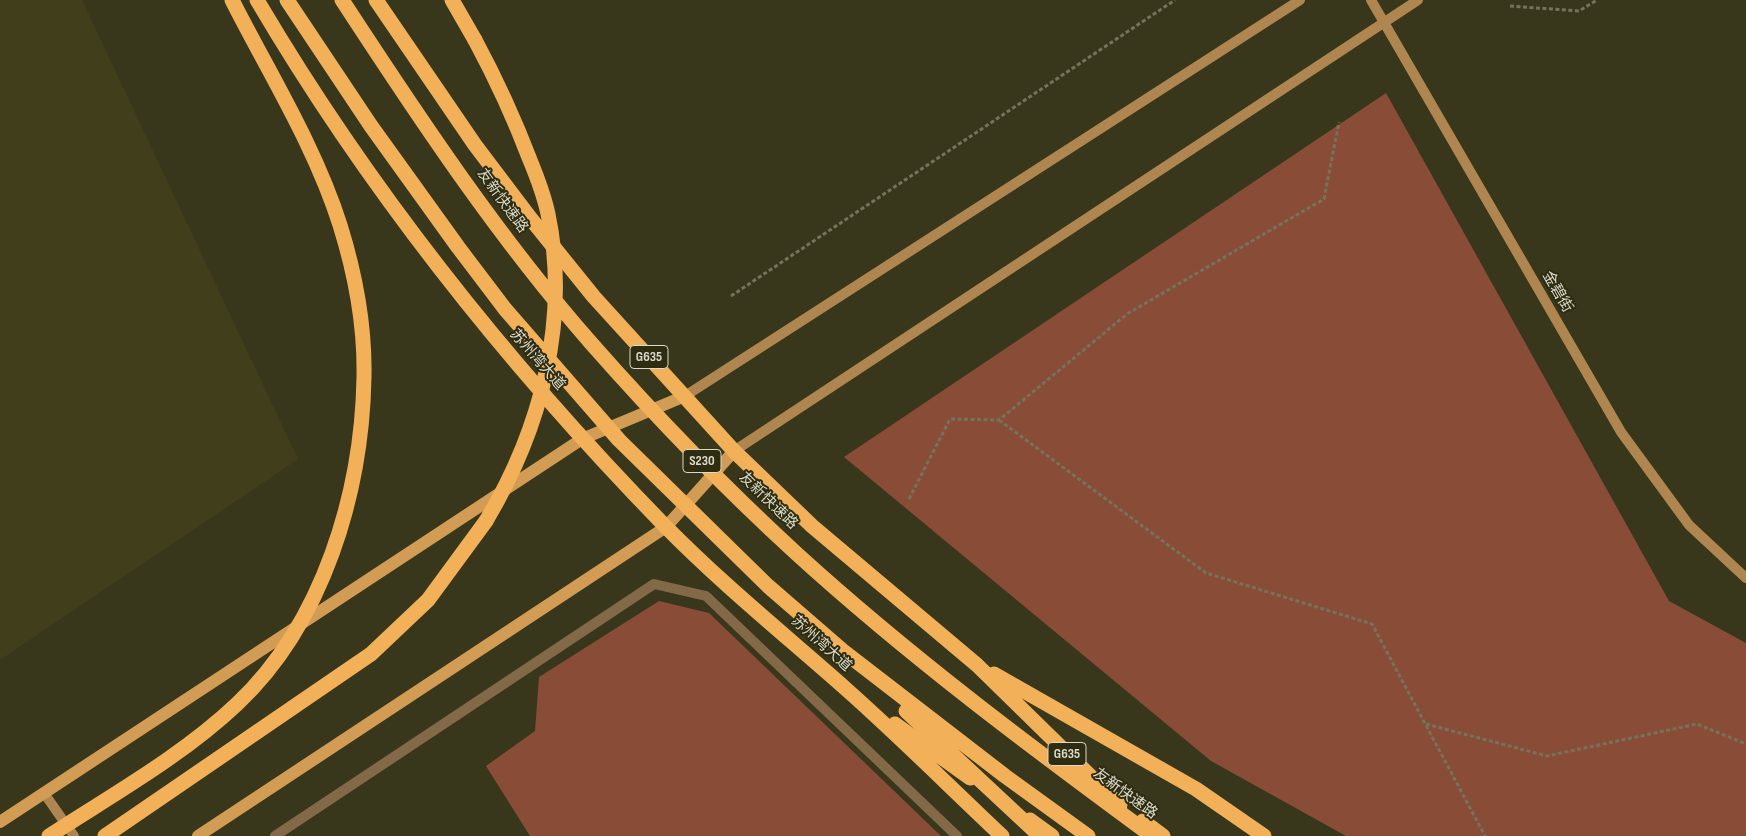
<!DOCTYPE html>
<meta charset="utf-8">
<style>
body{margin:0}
canvas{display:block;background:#38361b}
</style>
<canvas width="1746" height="836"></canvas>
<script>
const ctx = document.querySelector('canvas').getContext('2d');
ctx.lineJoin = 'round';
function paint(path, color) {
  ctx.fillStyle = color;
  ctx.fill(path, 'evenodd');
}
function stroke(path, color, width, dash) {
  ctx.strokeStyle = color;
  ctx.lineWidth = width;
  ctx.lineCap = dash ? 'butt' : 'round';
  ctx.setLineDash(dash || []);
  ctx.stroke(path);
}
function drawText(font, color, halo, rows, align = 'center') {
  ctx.font = font + ' "Sofia Sans Condensed","Noto Sans SC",sans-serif';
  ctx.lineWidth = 4;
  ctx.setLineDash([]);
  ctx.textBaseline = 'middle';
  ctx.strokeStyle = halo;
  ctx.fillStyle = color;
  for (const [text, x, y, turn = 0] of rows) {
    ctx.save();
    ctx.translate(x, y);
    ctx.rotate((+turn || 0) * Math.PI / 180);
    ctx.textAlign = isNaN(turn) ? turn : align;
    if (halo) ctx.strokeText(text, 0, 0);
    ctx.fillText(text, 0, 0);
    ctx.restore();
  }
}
const built = new Path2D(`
 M 0,0 L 82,0 L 298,459 L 0,660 Z`);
const green = new Path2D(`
 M 1386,93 L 1669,601 L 1746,643 L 1746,836 L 1346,836 L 1211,761 L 844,457 Z
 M 659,601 L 709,613 L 941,836 L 530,836 L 486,766 L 535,731 L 539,677 Z`);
const path = new Path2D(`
 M 1510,6 L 1579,11 L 1597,0
 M 731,296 L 1175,0
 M 999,420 L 1206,573 L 1372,624 L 1485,836
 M 909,499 L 950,419 L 999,420 L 1127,314 L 1324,199 L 1339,122
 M 1426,724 L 1547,756 L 1697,724 L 1746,744`);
const lane = new Path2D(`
 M 275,836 L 654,584 L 706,596 L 957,836`);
const secondary = new Path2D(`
 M 1371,0 L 1621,432 L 1689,525 L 1746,578
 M 685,396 L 1300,0
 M 734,451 L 1418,0
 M 44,793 L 74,836`);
const primary = new Path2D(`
 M 0,822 L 582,439 L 685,396
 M 198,836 L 666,527 L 734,451`);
const highway = new Path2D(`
 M 257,0 C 370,192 510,367 665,526 C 722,584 785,635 846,689 C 899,736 950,787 1002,836
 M 376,0 L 475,145 L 531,219 L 594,297 L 734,451 L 812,526 L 977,665 L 1120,805
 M 452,0 L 475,40
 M 994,674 L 1196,789 L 1264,836
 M 895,724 L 970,778
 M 1030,820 L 1052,836
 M 1143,821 L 1163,836
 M 105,836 L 371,654 L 428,600 L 486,521`);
const highwayBridge = new Path2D(`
 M 287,0 L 371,126 L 458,247 L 505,309 L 619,440 L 768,586 L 843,651 L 1005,776 L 1088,836
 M 342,0 C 419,118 498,237 591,343 C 656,417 725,488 797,554 C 909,656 1031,747 1152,836
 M 475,40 C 496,79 514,118 530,160 C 537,177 544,195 548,214 C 570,320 541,429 486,521
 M 906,711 L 1040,836
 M 49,836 C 112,795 182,756 237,704 C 323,623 362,493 364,377 C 365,326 355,273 340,225 C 315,146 269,73 232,0`);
const shields = [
 [649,357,38],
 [702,461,38],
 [1067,754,38]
];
const shieldNames = [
 ["G635",649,357],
 ["S230",702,461],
 ["G635",1067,754]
];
const streetNames = [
 ["友新快速路",502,201,54],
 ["金碧街",1557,292,60],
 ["苏州湾大道",537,360,49],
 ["友新快速路",768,501,44],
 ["苏州湾大道",821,644,42],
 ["友新快速路",1125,794,36]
];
paint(built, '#413e1b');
paint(green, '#894c37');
stroke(path, '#75735c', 3, [4, 2.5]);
stroke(lane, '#846948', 10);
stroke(secondary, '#b08650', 10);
stroke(primary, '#d39c55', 12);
stroke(highway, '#f2b058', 15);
stroke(highwayBridge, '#f2b058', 15);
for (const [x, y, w] of shields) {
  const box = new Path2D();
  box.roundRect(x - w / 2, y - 11.5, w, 23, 4);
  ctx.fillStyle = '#2e2c11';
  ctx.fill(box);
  stroke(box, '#dbdaca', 1);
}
drawText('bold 14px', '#dbdaca', null, shieldNames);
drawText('15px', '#dbdaca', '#2e2c11', streetNames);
</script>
